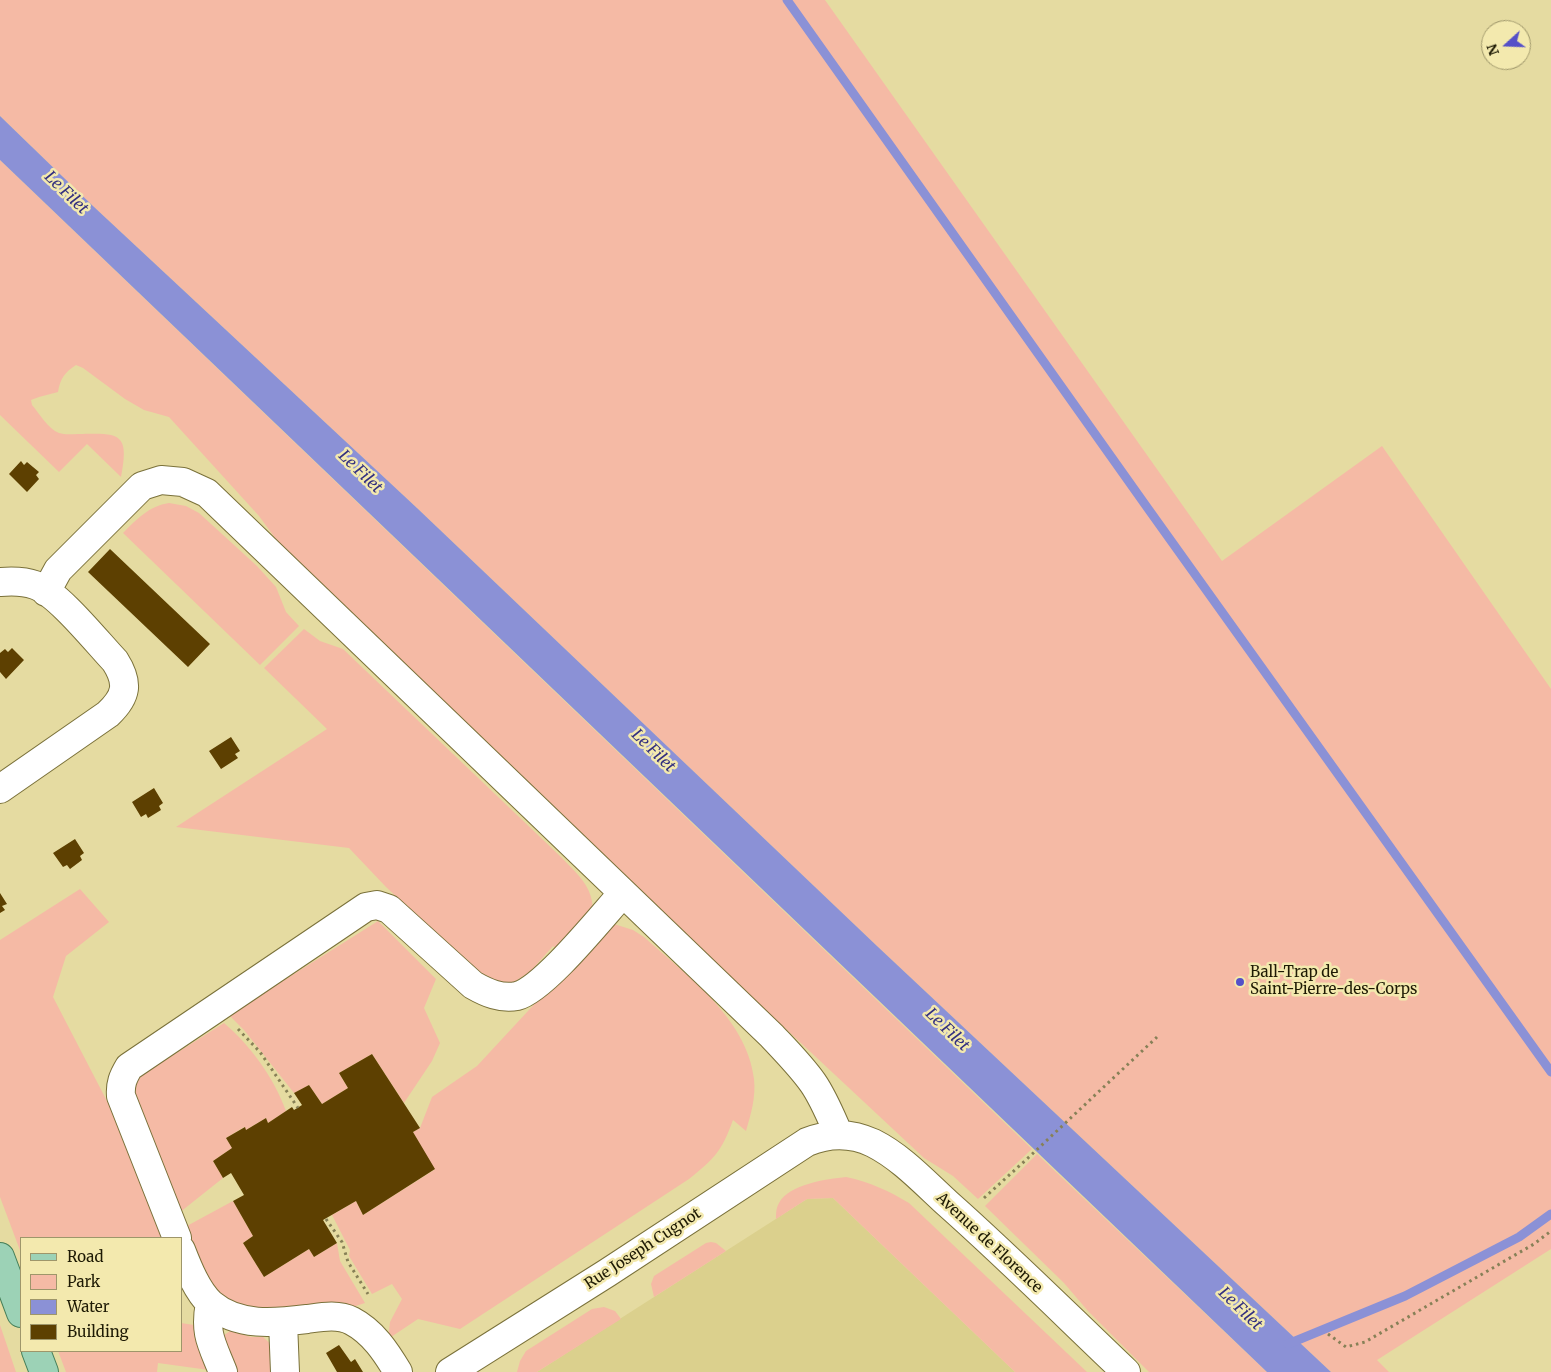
<!DOCTYPE html>
<style>
body{margin:0}
#map{position:relative;width:1551px;height:1372px;overflow:hidden;background:#e5dba1;font-family:Merriweather,serif}
canvas{display:block}
.legend{position:absolute;left:20px;top:1237px;width:162px;height:115px;box-sizing:border-box;background:#f3e9ae;border:1px solid #9e966a;margin:0;padding:6px 9px;list-style:none;font-size:15px;color:#1e1a04}
.legend li{display:flex;align-items:center;gap:10px;height:25px}
.legend b{width:25px;border:1px solid #9e966a}
.north{position:absolute;left:1481px;top:20px;width:50px;height:50px;box-sizing:border-box;background:#f3e9ae;border:1px solid #9e966a;border-radius:50%;rotate:250deg;font-size:14px;font-weight:700;line-height:20px;text-align:center;color:#1e1a04}
.north::after{content:'';display:block;margin:auto;width:18px;height:22px;background:#5550c8;clip-path:polygon(50% 0,100% 100%,50% 72%,0 100%)}
</style>
<div id="map">
<canvas width="1551" height="1372"></canvas>
<ul class="legend">
<li><b style="height:6px;background:#9cd2b6"></b>Road</li>
<li><b style="height:14px;background:#f5baa5"></b>Park</li>
<li><b style="height:14px;background:#8b91d6"></b>Water</li>
<li><b style="height:14px;background:#5d4001"></b>Building</li>
</ul>
<div class="north">N</div>
</div>
<script>
const ctx = document.querySelector('canvas').getContext('2d');
ctx.lineJoin = 'round';
function paint(path, color) {
  ctx.fillStyle = color;
  ctx.fill(path, 'evenodd');
}
function stroke(path, color, width, dash) {
  ctx.strokeStyle = color;
  ctx.lineWidth = width;
  ctx.lineCap = dash ? 'butt' : 'round';
  ctx.setLineDash(dash || []);
  ctx.stroke(path);
}
function drawText(font, color, halo, rows, align = 'center') {
  ctx.font = font + ' Merriweather,serif';
  ctx.lineWidth = 5;
  ctx.setLineDash([]);
  ctx.textBaseline = 'middle';
  ctx.strokeStyle = halo;
  ctx.fillStyle = color;
  for (const [text, x, y, turn = 0] of rows) {
    ctx.save();
    ctx.translate(x, y);
    ctx.rotate((+turn || 0) * Math.PI / 180);
    ctx.textAlign = isNaN(turn) ? turn : align;
    if (halo) ctx.strokeText(text, 0, 0);
    ctx.fillText(text, 0, 0);
    ctx.restore();
  }
}
const built = new Path2D(`
 M 833,1198 L 1015,1372 L 537,1372 L 807,1199 Z`);
const green = new Path2D(`
 M 0,0 L 825,0 L 1222,561 L 1382,446 L 1551,689 L 1551,1249 L 1377,1360 L 1389,1372 L 1331,1372 L 877,946 L 417,508 L 93,206 L 0,116 Z
 M 0,160 L 1032,1149 L 978,1199 L 953,1176 L 924,1158 L 711,959 L 281,546 L 259,516 L 169,417 L 144,410 L 125,399 L 83,368 L 76,365 C 65,372 60,379 58,392 L 39,397 L 31,400 L 32,405 C 39,413 48,429 59,433 C 65,435 72,434 78,434 C 119,433 130,432 121,477 L 87,444 L 59,472 L 0,415 Z
 M 169,503 L 186,506 L 199,513 L 257,566 L 276,587 L 286,612 L 299,626 L 260,665 L 123,533 C 137,519 149,506 169,503 Z
 M 304,629 L 320,641 L 343,649 L 561,857 C 578,875 593,886 593,912 L 559,951 L 553,946 L 530,972 L 509,985 L 484,979 L 386,887 L 349,848 L 176,827 L 327,729 L 264,668 Z
 M 80,889 L 109,922 L 66,956 L 53,997 L 109,1105 L 162,1238 L 21,1238 L 21,1253 L 0,1197 L 0,940 Z
 M 378,921 L 436,979 L 424,1008 L 440,1043 L 432,1061 L 404,1103 L 372,1054 L 339,1073 L 348,1088 L 322,1104 L 309,1085 L 294,1093 L 244,1030 L 229,1015 Z
 M 614,924 L 633,930 L 644,937 C 686,975 747,1018 754,1079 C 756,1097 751,1114 746,1131 L 733,1120 C 722,1151 714,1159 689,1179 L 460,1329 L 418,1319 L 388,1339 L 390,1322 L 402,1299 L 392,1284 L 372,1294 L 349,1256 L 350,1250 L 332,1215 L 356,1201 L 363,1215 L 434,1170 L 413,1132 L 420,1128 L 432,1097 L 477,1066 L 604,929 L 610,925 Z
 M 224,1023 C 251,1046 274,1078 286,1111 L 268,1123 L 266,1118 L 246,1130 L 244,1127 L 226,1138 L 232,1148 L 213,1161 L 223,1178 L 179,1213 L 126,1085 Z
 M 1037,1154 L 1267,1372 L 1149,1372 L 1088,1311 L 1064,1283 L 985,1206 Z
 M 846,1177 C 870,1182 889,1191 909,1203 L 1087,1372 L 1015,1372 L 833,1198 L 807,1199 L 776,1219 C 776,1214 776,1208 779,1203 C 789,1184 827,1179 846,1177 Z
 M 233,1201 L 253,1236 L 243,1243 L 264,1277 L 309,1249 L 314,1257 L 337,1243 L 340,1261 L 365,1303 L 340,1311 L 250,1316 L 208,1290 L 185,1227 Z
 M 711,1242 L 716,1243 L 726,1251 L 654,1297 L 651,1284 L 654,1276 L 706,1243 Z
 M 604,1307 L 615,1311 L 621,1319 L 537,1372 L 517,1372 L 520,1361 L 526,1351 L 592,1309 Z
 M 181,1323 L 194,1325 L 209,1370 L 158,1363 L 157,1372 L 66,1372 L 58,1351 L 181,1351 Z
 M 0,1325 L 16,1372 L 0,1372 Z
 M 230,1331 L 251,1337 L 263,1337 L 273,1346 L 278,1372 L 227,1372 L 220,1338 Z`);
const water = new Path2D(`
 M 0,116 L 93,206 L 417,508 L 877,946 L 1331,1372 L 1267,1372 L 0,160 Z`);
const stream = new Path2D(`
 M 787,0 L 1149,510 L 1551,1072
 M 1288,1344 L 1405,1296 L 1519,1237 L 1551,1214`);
const building = new Path2D(`
 M 21,461 L 24,465 L 27,462 L 39,472 L 36,475 L 39,479 L 27,492 L 9,474 Z
 M 110,549 L 210,644 L 188,667 L 88,572 Z
 M 12,648 L 24,660 L 6,679 L 0,672 L 0,653 L 5,649 L 8,652 Z
 M 231,737 L 240,751 L 235,754 L 238,758 L 221,769 L 209,751 Z
 M 154,788 L 163,803 L 159,806 L 161,810 L 148,818 L 146,814 L 141,817 L 132,802 Z
 M 75,839 L 84,853 L 80,856 L 82,860 L 70,869 L 67,865 L 63,867 L 53,853 Z
 M 0,893 L 7,904 L 2,906 L 5,910 L 0,913 Z
 M 372,1054 L 420,1128 L 413,1132 L 435,1169 L 363,1215 L 356,1201 L 323,1220 L 337,1243 L 314,1257 L 309,1249 L 264,1277 L 243,1243 L 253,1236 L 233,1201 L 244,1195 L 231,1173 L 223,1178 L 213,1161 L 232,1148 L 226,1138 L 245,1127 L 246,1130 L 266,1118 L 268,1123 L 292,1107 L 294,1110 L 302,1105 L 294,1093 L 309,1085 L 322,1104 L 348,1088 L 339,1073 Z
 M 339,1345 L 351,1362 L 355,1359 L 363,1372 L 337,1372 L 326,1353 Z`);
const path = new Path2D(`
 M 238,1029 L 260,1052 L 298,1108
 M 984,1198 L 1028,1158 L 1157,1037
 M 326,1219 L 342,1242 L 348,1262 L 368,1294
 M 1328,1334 L 1346,1347 L 1365,1342 L 1534,1244 L 1551,1231`);
const minor = new Path2D(`
 M 0,582 C 12,581 24,581 35,585 C 59,594 96,641 115,661 C 129,683 127,696 108,714 L 0,789
 M 46,592 L 58,570 L 142,486 L 161,480 L 183,482 L 207,493 L 772,1036 C 786,1051 801,1066 813,1083 C 824,1099 831,1117 839,1135
 M 177,1238 L 121,1096 C 120,1084 123,1077 129,1067 L 366,907 L 377,905 L 389,909 L 473,985 C 487,993 501,999 517,996 C 544,989 602,916 623,893
 M 181,1250 C 188,1268 197,1291 211,1304 C 238,1327 275,1323 307,1319 C 322,1317 338,1314 352,1321 C 373,1332 386,1352 398,1372
 M 210,1303 C 204,1334 212,1344 223,1372
 M 283,1322 L 285,1372
 M 450,1372 L 607,1273 L 807,1142 C 829,1133 852,1133 873,1143 C 901,1157 924,1182 947,1203 C 1008,1257 1066,1315 1126,1372`);
const major = new Path2D(`
 M 0,1257 L 21,1313
 M 36,1351 L 44,1372`);
const markers = [
 [1240,982,5,"#5550c8"]
];
const poiNames = [
 ["Ball-Trap de",1250,973],
 ["Saint-Pierre-des-Corps",1250,990]
];
const streetNames = [
 ["Avenue de Florence",989,1243,43],
 ["Rue Joseph Cugnot",643,1249,-33]
];
const waterNames = [
 ["Le Filet",66,193,44],
 ["Le Filet",360,472,44],
 ["Le Filet",653,751,44],
 ["Le Filet",947,1030,44],
 ["Le Filet",1240,1309,44]
];
paint(built, '#dbd08d');
paint(green, '#f5baa5');
paint(water, '#8b91d6');
stroke(stream, '#8b91d6', 9);
paint(building, '#5d4001');
stroke(minor, '#7a713a', 30);
stroke(major, '#457e58', 30);
stroke(path, '#878057', 3, [2.5, 4]);
stroke(minor, '#fff', 28);
stroke(major, '#9cd2b6', 28);
for (const [x, y, r, color] of markers) {
  const dot = new Path2D();
  dot.arc(x, y, r, 0, 2 * Math.PI);
  ctx.fillStyle = color;
  ctx.fill(dot);
  stroke(dot, '#f3e9ae', 2);
}
drawText('15px', '#1e1a04', '#f3e9ae', poiNames, 'left');
drawText('15px', '#1e1a04', '#f3e9ae', streetNames);
drawText('italic 16px', '#333080', '#f3e9ae', waterNames);
</script>
